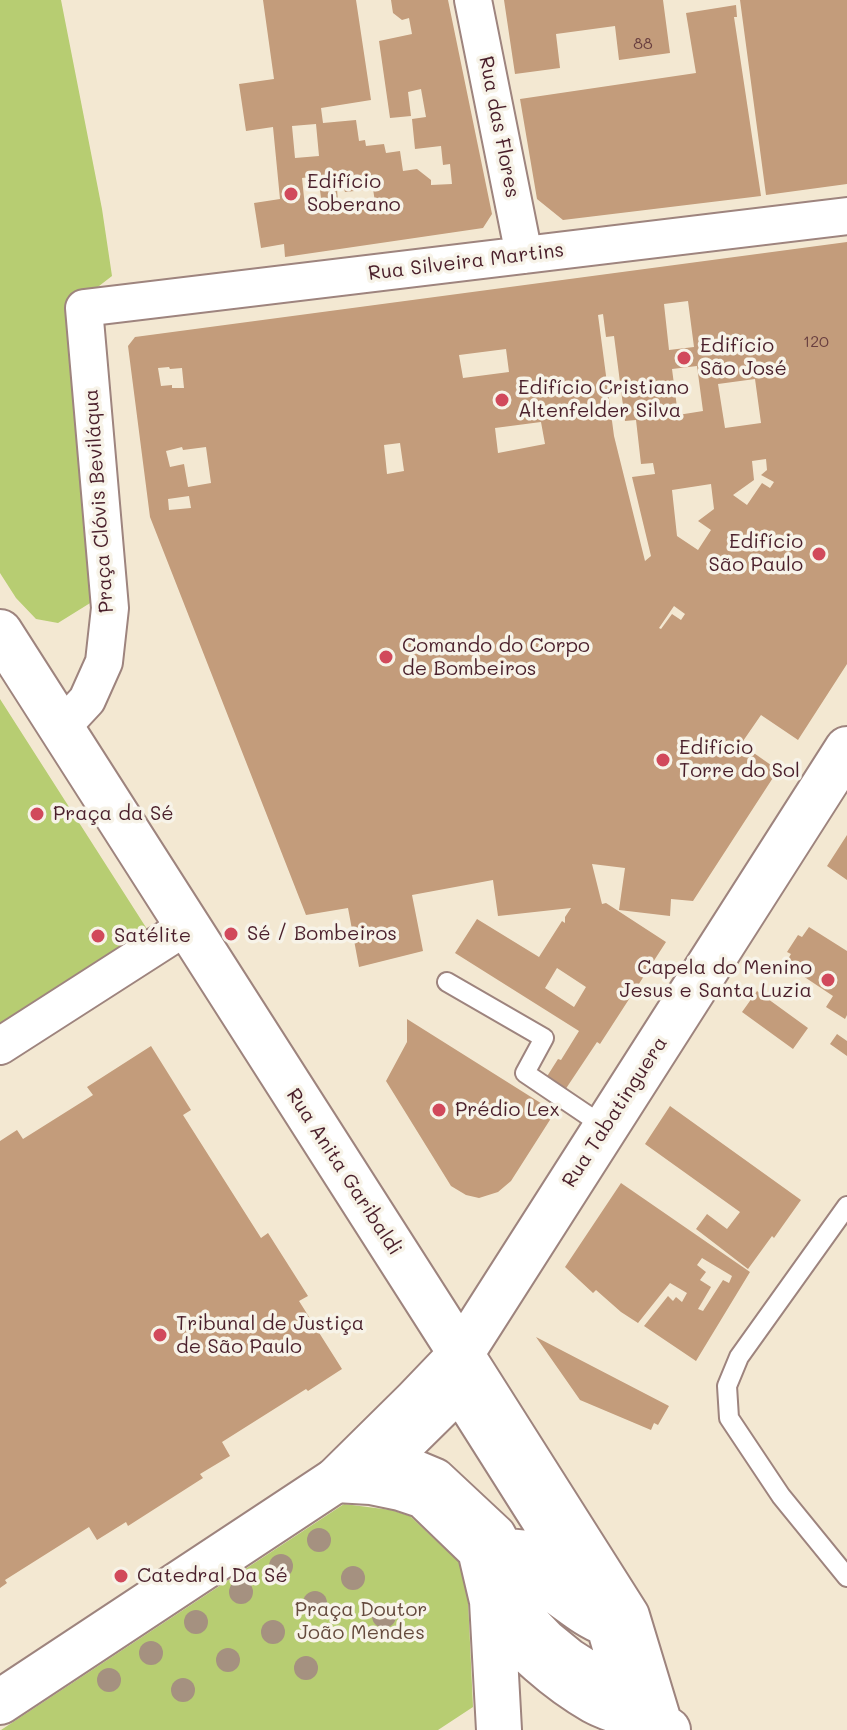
<!DOCTYPE html>
<meta charset="utf-8">
<style>
body{margin:0}
canvas{display:block;background:#f3e8d2}
</style>
<canvas width="847" height="1730"></canvas>
<script>
const ctx = document.querySelector('canvas').getContext('2d');
ctx.lineJoin = 'round';
function paint(path, color) {
  ctx.fillStyle = color;
  ctx.fill(path, 'evenodd');
}
function stroke(path, color, width, dash) {
  ctx.strokeStyle = color;
  ctx.lineWidth = width;
  ctx.lineCap = dash ? 'butt' : 'round';
  ctx.setLineDash(dash || []);
  ctx.stroke(path);
}
function drawText(font, color, halo, rows, align = 'center') {
  ctx.font = font + ' Mali,sans-serif';
  ctx.lineWidth = 7;
  ctx.setLineDash([]);
  ctx.textBaseline = 'middle';
  ctx.strokeStyle = halo;
  ctx.fillStyle = color;
  for (const [text, x, y, turn = 0] of rows) {
    ctx.save();
    ctx.translate(x, y);
    ctx.rotate((+turn || 0) * Math.PI / 180);
    ctx.textAlign = isNaN(turn) ? turn : align;
    if (halo) ctx.strokeText(text, 0, 0);
    ctx.fillText(text, 0, 0);
    ctx.restore();
  }
}
const green = new Path2D(`
 M 0,0 L 61,0 L 102,209 L 112,276 L 68,310 L 95,600 L 58,623 L 36,619 L 16,598 L 0,573 Z
 M 0,699 L 147,929 L 0,1023 Z
 M 344,1504 L 391,1510 L 410,1516 L 459,1562 L 468,1600 L 473,1707 L 438,1730 L 1,1730 Z`);
const building = new Path2D(`
 M 263,0 L 356,0 L 371,100 L 321,108 L 323,123 L 356,120 L 359,141 L 365,140 L 366,146 L 384,144 L 386,153 L 400,151 L 403,171 L 417,169 L 431,180 L 431,185 L 452,184 L 450,164 L 443,165 L 441,146 L 415,149 L 412,119 L 426,117 L 421,89 L 408,92 L 411,116 L 390,118 L 379,41 L 412,34 L 409,18 L 402,20 L 393,13 L 391,0 L 448,0 L 492,214 L 483,228 L 285,257 L 284,244 L 261,248 L 254,203 L 280,199 L 273,127 L 246,131 L 239,84 L 274,79 ZM 316,124 L 319,156 L 295,158 L 292,126 ZM 318,176 L 322,205 L 305,207 L 302,178 ZM 337,189 L 344,189 L 345,192 L 373,189 L 375,202 L 347,207 L 346,202 L 338,202 Z
 M 504,0 L 663,0 L 670,53 L 619,60 L 615,26 L 556,34 L 560,68 L 515,74 Z
 M 740,0 L 847,0 L 847,184 L 766,195 Z
 M 736,5 L 737,17 L 734,17 L 761,196 L 563,220 L 537,199 L 520,99 L 696,73 L 686,13 Z
 M 847,242 L 847,664 L 798,740 L 761,715 L 741,744 L 778,770 L 693,901 L 671,899 L 670,916 L 619,910 L 625,868 L 592,864 L 602,904 L 606,903 L 666,942 L 600,1044 L 597,1042 L 565,1090 L 546,1078 L 558,1059 L 561,1060 L 579,1031 L 455,953 L 477,919 L 539,957 L 562,921 L 565,923 L 565,917 L 571,908 L 498,916 L 493,880 L 412,895 L 423,951 L 359,967 L 348,908 L 306,915 L 150,517 L 128,346 L 135,337 ZM 688,301 L 694,347 L 669,350 L 664,304 ZM 603,314 L 606,337 L 614,336 L 625,421 L 636,420 L 641,464 L 653,463 L 655,474 L 632,477 L 651,556 L 645,561 L 614,436 L 598,315 ZM 506,349 L 509,372 L 463,378 L 459,355 ZM 697,366 L 703,411 L 678,415 L 672,369 ZM 169,367 L 170,369 L 182,368 L 184,388 L 172,388 L 172,385 L 161,386 L 158,368 ZM 755,379 L 761,423 L 725,428 L 718,384 ZM 541,422 L 545,444 L 498,453 L 495,428 ZM 400,443 L 404,471 L 387,474 L 384,445 ZM 182,447 L 183,450 L 206,447 L 211,483 L 188,487 L 184,464 L 170,467 L 166,451 ZM 766,459 L 767,470 L 761,475 L 774,482 L 770,488 L 762,483 L 747,505 L 733,495 L 754,480 L 752,461 ZM 711,484 L 714,509 L 698,521 L 711,530 L 698,550 L 677,536 L 672,490 ZM 189,496 L 191,508 L 169,510 L 168,499 ZM 674,606 L 685,614 L 681,620 L 672,614 L 661,629 L 659,628 ZM 557,968 L 586,987 L 574,1007 L 545,988 Z
 M 847,835 L 847,880 L 827,866 Z
 M 809,927 L 847,951 L 847,1015 L 845,1019 L 826,1007 L 833,996 L 785,964 L 791,954 L 787,952 L 798,935 L 802,937 Z
 M 757,991 L 808,1028 L 793,1049 L 742,1012 Z
 M 407,1019 L 555,1112 L 511,1181 L 498,1192 L 479,1198 L 466,1195 L 451,1186 L 386,1081 L 407,1042 Z
 M 837,1034 L 847,1041 L 847,1056 L 830,1044 Z
 M 151,1046 L 191,1110 L 183,1115 L 261,1238 L 268,1233 L 308,1296 L 299,1301 L 342,1369 L 308,1391 L 306,1389 L 222,1442 L 230,1456 L 200,1474 L 203,1478 L 128,1526 L 126,1522 L 97,1540 L 89,1527 L 5,1580 L 7,1583 L 0,1588 L 0,1141 L 17,1130 L 23,1139 L 93,1095 L 87,1087 Z
 M 670,1106 L 801,1200 L 774,1238 L 772,1236 L 748,1269 L 696,1229 L 707,1214 L 727,1229 L 740,1212 L 645,1144 Z
 M 621,1183 L 750,1272 L 696,1361 L 644,1326 L 668,1296 L 673,1301 L 676,1297 L 682,1302 L 687,1293 L 670,1283 L 638,1323 L 621,1312 L 596,1290 L 593,1293 L 565,1267 ZM 702,1258 L 732,1276 L 729,1283 L 723,1280 L 703,1311 L 698,1309 L 711,1287 L 700,1280 L 706,1272 L 697,1265 Z
 M 536,1337 L 669,1406 L 658,1425 L 654,1423 L 651,1430 L 580,1400 Z`);
const lane = new Path2D(`
 M 447,982 L 544,1038 L 525,1073 L 605,1127
 M 847,1206 L 739,1357 L 727,1386 L 729,1418 L 781,1496 L 847,1577`);
const street = new Path2D(`
 M 473,0 L 524,255
 M 61,728 L 87,700 L 104,662 L 110,608 L 84,308 L 847,216
 M 0,1046 L 187,926
 M 459,1393 L 569,1567 C 548,1555 529,1547 504,1547 L 497,1534 L 436,1477 L 412,1467 L 389,1462 Z
 M 513,1578 C 549,1581 570,1614 605,1627 L 623,1688 L 606,1680 L 570,1657 L 548,1639 L 516,1606 Z`);
const secondary = new Path2D(`
 M 336,1480 L 371,1482 L 400,1488 L 424,1496 L 480,1550 L 492,1601 L 499,1730
 M 485,1566 C 510,1559 535,1562 557,1576 C 573,1587 584,1602 602,1610 C 610,1613 619,1614 627,1616
 M 493,1616 C 524,1648 555,1679 594,1701 C 614,1712 638,1717 660,1725 L 668,1730
 M 660,1725 L 627,1616 L 461,1354 L 847,749`);
const primary = new Path2D(`
 M 0,632 L 461,1354 L 415,1402 L 336,1480 L 0,1702`);
const trees = [
 [319,1540],
 [281,1566],
 [353,1578],
 [241,1592],
 [315,1603],
 [384,1616],
 [196,1622],
 [273,1632],
 [151,1653],
 [228,1660],
 [306,1668],
 [109,1680],
 [183,1690]
];
const markers = [
 [291,194,8,"#d1495b"],
 [684,358,8,"#d1495b"],
 [502,400,8,"#d1495b"],
 [819,554,8,"#d1495b"],
 [386,657,8,"#d1495b"],
 [663,760,8,"#d1495b"],
 [37,814,8,"#d1495b"],
 [231,934,8,"#d1495b"],
 [98,936,8,"#d1495b"],
 [828,980,8,"#d1495b"],
 [439,1110,8,"#d1495b"],
 [160,1335,8,"#d1495b"],
 [121,1576,8,"#d1495b"]
];
const numberNames = [
 ["88",643,44],
 ["120",816,342]
];
const streetNames = [
 ["Rua das Flores",499,127,79],
 ["Rua Silveira Martins",466,262,-7],
 ["Praça Clóvis Beviláqua",99,501,-94],
 ["Rua Tabatinguera",615,1112,-57],
 ["Rua Anita Garibaldi",344,1172,57]
];
const poiNames = [
 ["Edifício",307,182],
 ["Soberano",307,205],
 ["Edifício",700,346],
 ["São José",700,369],
 ["Edifício Cristiano",518,388],
 ["Altenfelder Silva",518,411],
 ["Edifício",803,542,"right"],
 ["São Paulo",803,565,"right"],
 ["Comando do Corpo",402,646],
 ["de Bombeiros",402,669],
 ["Edifício",679,748],
 ["Torre do Sol",679,771],
 ["Praça da Sé",53,814],
 ["Sé / Bombeiros",247,934],
 ["Satélite",114,936],
 ["Capela do Menino",812,968,"right"],
 ["Jesus e Santa Luzia",812,991,"right"],
 ["Prédio Lex",455,1110],
 ["Tribunal de Justiça",176,1324],
 ["de São Paulo",176,1347],
 ["Catedral Da Sé",137,1576]
];
const parkNames = [
 ["Praça Doutor",361,1610],
 ["João Mendes",361,1633]
];
paint(green, '#b7cd72');
paint(building, '#c39c7b');
stroke(lane, '#9e847e', 22);
stroke(street, '#9e847e', 40);
stroke(secondary, '#9e847e', 48);
stroke(primary, '#9e847e', 48);
stroke(lane, '#fff', 18);
stroke(street, '#fff', 36);
stroke(secondary, '#fff', 44);
stroke(primary, '#fff', 44);
ctx.fillStyle = '#a59180';
for (const [x, y] of trees) {
  ctx.beginPath();
  ctx.arc(x, y, 12, 0, 2 * Math.PI);
  ctx.fill();
}
for (const [x, y, r, color] of markers) {
  const dot = new Path2D();
  dot.arc(x, y, r, 0, 2 * Math.PI);
  ctx.fillStyle = color;
  ctx.fill(dot);
  stroke(dot, '#f7f3e8', 3);
}
drawText('16px', '#683e3f', null, numberNames);
drawText('20px', '#4a1f2b', '#f7f3e8', streetNames);
drawText('20px', '#4a1f2b', '#f7f3e8', poiNames, 'left');
drawText('20px', '#654a3d', '#f7f3e8', parkNames);
</script>
